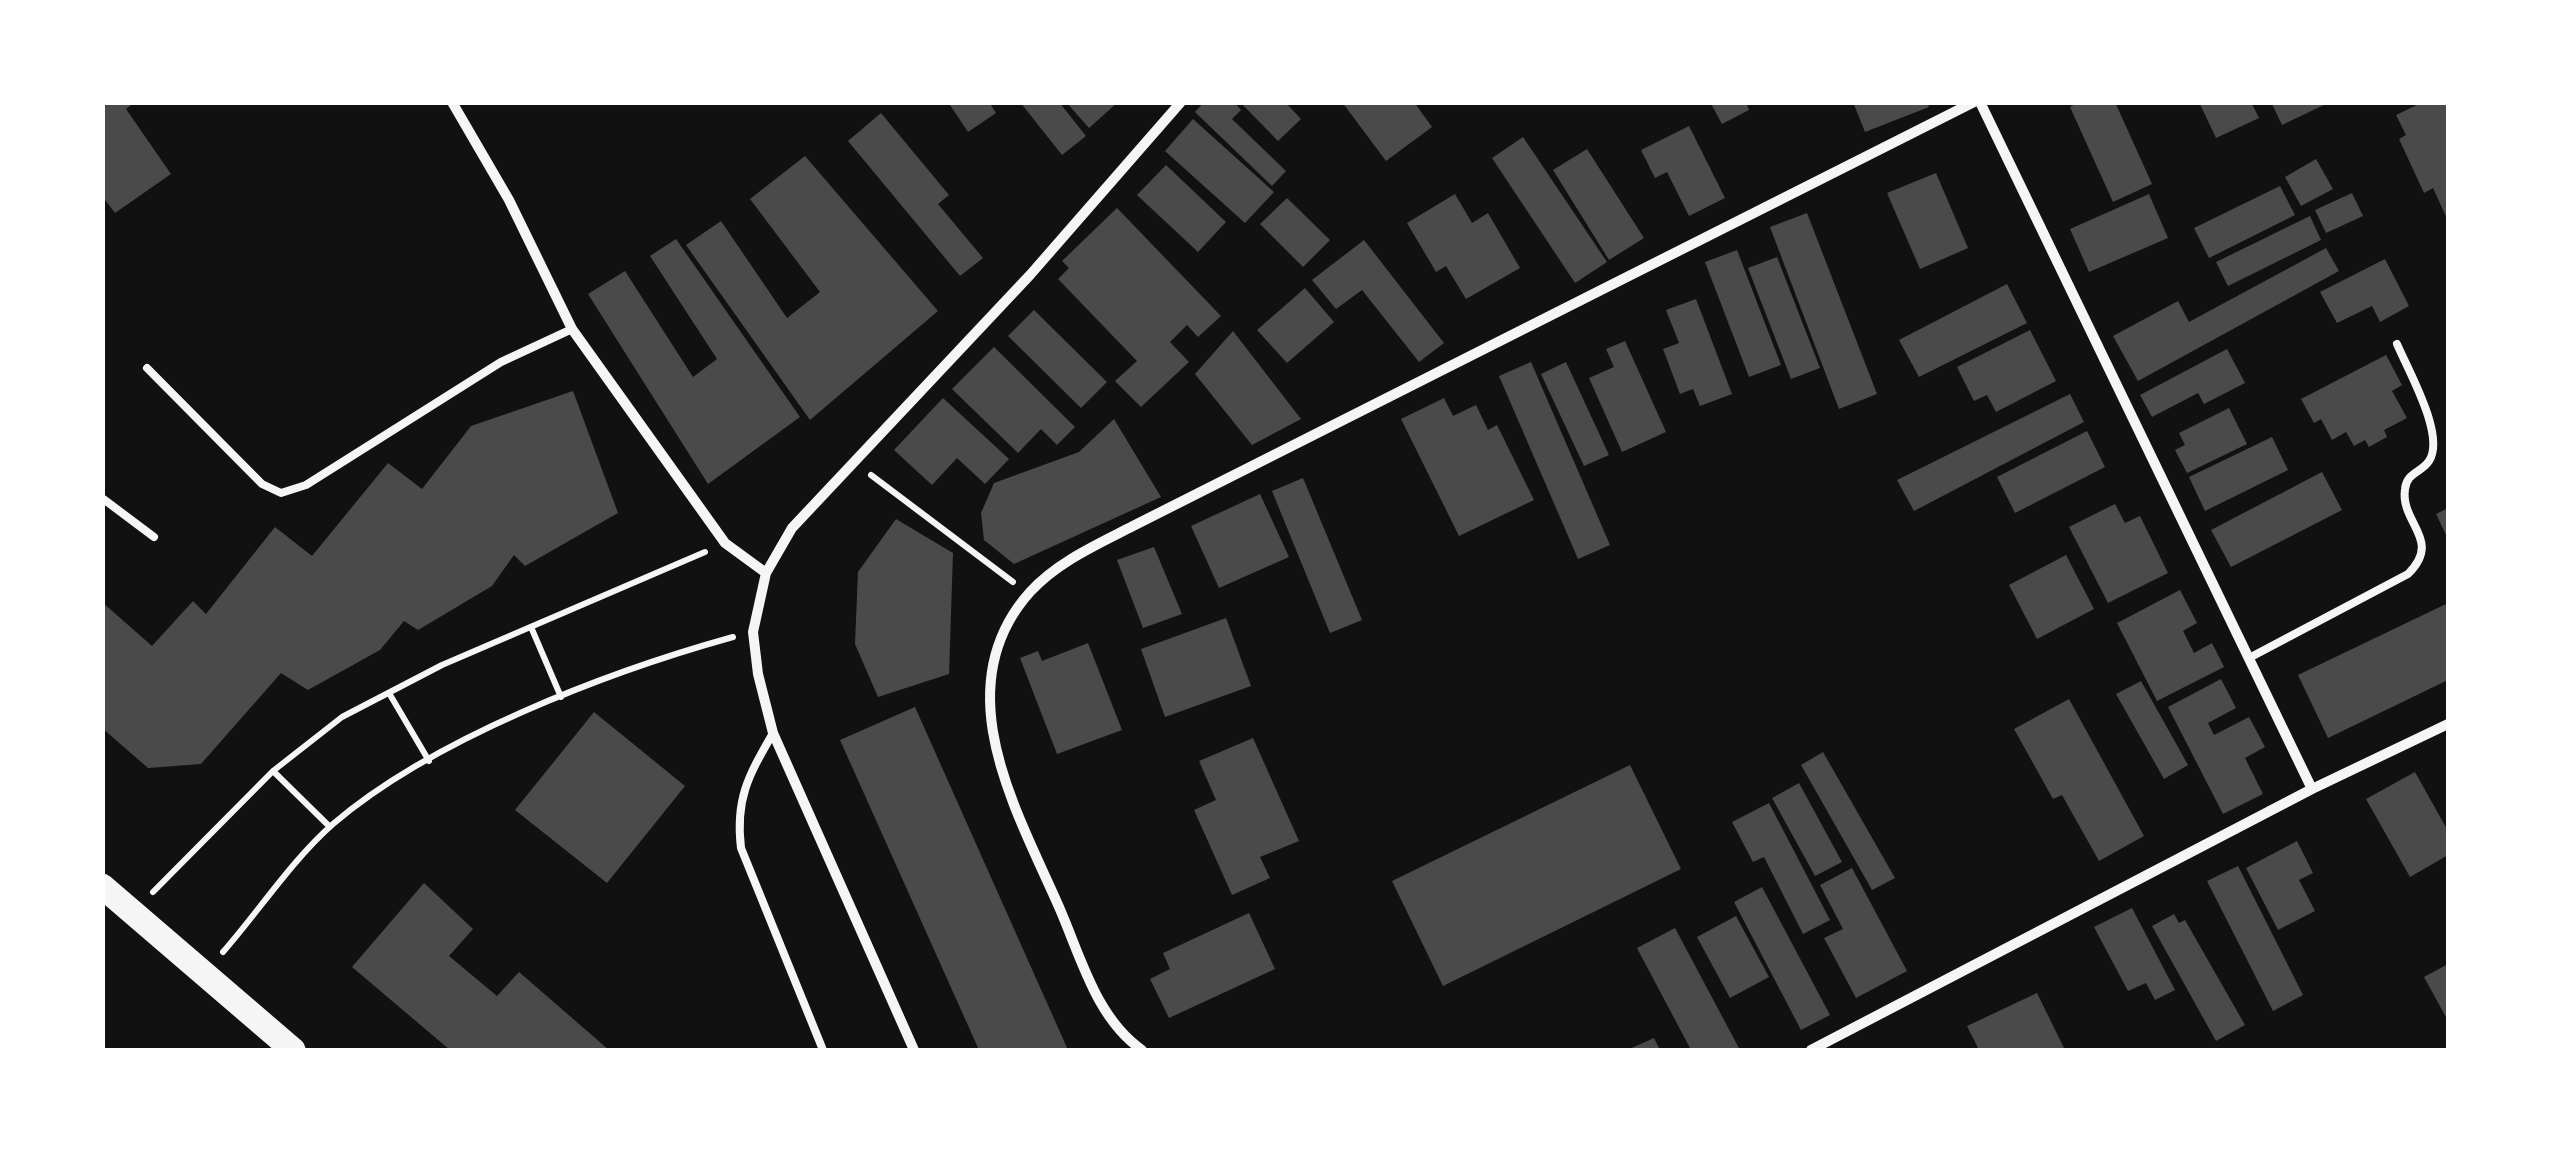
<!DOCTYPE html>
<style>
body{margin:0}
#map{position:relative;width:2551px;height:1153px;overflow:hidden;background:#111;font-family:"Fira Sans",sans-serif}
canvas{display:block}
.frame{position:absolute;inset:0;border:105px solid #fff;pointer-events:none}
</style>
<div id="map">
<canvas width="2551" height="1153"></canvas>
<div class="frame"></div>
</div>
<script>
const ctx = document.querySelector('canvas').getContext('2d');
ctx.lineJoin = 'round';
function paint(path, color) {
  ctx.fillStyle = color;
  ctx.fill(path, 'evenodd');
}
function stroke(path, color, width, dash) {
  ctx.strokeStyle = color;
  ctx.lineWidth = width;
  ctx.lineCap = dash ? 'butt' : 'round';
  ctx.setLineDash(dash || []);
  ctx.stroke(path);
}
const building = new Path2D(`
 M 102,102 L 135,102 L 126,109 L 171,174 L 115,213 L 102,196 Z
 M 948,102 L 989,102 L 996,113 L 968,132 Z
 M 1020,102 L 1059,102 L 1086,136 L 1062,155 Z
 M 1066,102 L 1118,102 L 1089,128 Z
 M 1204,102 L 1234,102 L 1241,110 L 1232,119 L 1286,171 L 1272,186 L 1195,112 Z
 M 1240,102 L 1285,102 L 1301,119 L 1278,141 Z
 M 1342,102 L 1414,102 L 1432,127 L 1386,161 Z
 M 1710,102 L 1746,102 L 1749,110 L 1722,124 Z
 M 1853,102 L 1927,102 L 1929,107 L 1865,132 Z
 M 2079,102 L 2115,102 L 2152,184 L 2113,202 L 2070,107 Z
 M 2199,102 L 2251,102 L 2259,118 L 2216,138 Z
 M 2271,102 L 2330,102 L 2282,125 Z
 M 2423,102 L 2448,102 L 2448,221 L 2433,188 L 2424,193 L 2399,139 L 2406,135 L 2396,115 Z
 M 881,113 L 949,195 L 938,204 L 983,258 L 960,276 L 848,141 Z
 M 1193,119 L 1274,192 L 1245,223 L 1165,151 Z
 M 1689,126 L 1725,198 L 1689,216 L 1667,172 L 1655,178 L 1641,150 Z
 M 1523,137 L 1607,262 L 1575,283 L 1492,158 Z
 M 1587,149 L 1644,238 L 1609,260 L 1553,170 Z
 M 805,156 L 938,311 L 810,420 L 686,245 L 721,221 L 787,318 L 820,292 L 750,199 Z
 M 2316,159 L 2333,189 L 2301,206 L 2285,177 Z
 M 1166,165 L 1226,222 L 1198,252 L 1137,195 Z
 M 1936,173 L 1968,248 L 1920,269 L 1887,193 Z
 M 2280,186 L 2295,215 L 2209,258 L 2194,228 Z
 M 2352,193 L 2363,216 L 2326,233 L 2315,210 Z
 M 1455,194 L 1472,223 L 1488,213 L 1520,268 L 1466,299 L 1446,266 L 1436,272 L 1407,223 Z
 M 2149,194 L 2168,238 L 2089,272 L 2070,229 Z
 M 1287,198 L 1330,240 L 1303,267 L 1260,224 Z
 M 1117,208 L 1221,316 L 1198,337 L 1187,325 L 1170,342 L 1189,362 L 1141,407 L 1115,381 L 1137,361 L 1058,279 L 1069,268 L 1062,261 Z
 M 1807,213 L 1877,394 L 1839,409 L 1770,227 Z
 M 2310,216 L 2321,240 L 2228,286 L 2216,262 Z
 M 676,239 L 800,417 L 708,484 L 588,294 L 625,271 L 693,377 L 717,359 L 650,256 Z
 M 1364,240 L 1444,343 L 1419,362 L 1362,290 L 1336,309 L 1312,280 Z
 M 2326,248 L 2339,271 L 2138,381 L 2113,336 L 2178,301 L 2189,322 Z
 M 1737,250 L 1781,365 L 1749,377 L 1705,262 Z
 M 1777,257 L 1820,368 L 1791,379 L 1748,268 Z
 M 2385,259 L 2409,306 L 2380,322 L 2372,306 L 2337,323 L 2320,292 Z
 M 2007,284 L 2027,323 L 1919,377 L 1899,340 Z
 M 1305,288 L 1334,322 L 1287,363 L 1257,330 Z
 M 1696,299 L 1732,394 L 1700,406 L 1693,389 L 1680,394 L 1663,349 L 1679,343 L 1666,310 Z
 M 1034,310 L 1107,382 L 1081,408 L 1008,336 Z
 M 2030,330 L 2056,381 L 1996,412 L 1987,395 L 1974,401 L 1957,367 Z
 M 1233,331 L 1301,419 L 1252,445 L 1195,374 Z
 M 1625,341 L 1666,432 L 1622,452 L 1589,378 L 1614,367 L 1606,349 Z
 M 994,347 L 1075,427 L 1057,445 L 1041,429 L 1018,453 L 952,389 Z
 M 2227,349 L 2245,383 L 2204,404 L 2198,393 L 2152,417 L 2140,395 Z
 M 2386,355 L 2402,385 L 2392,391 L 2407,418 L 2384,430 L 2387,437 L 2369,447 L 2365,440 L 2354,446 L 2346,432 L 2332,440 L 2321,419 L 2314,423 L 2301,399 Z
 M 1531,362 L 1610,545 L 1578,559 L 1499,376 Z
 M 1566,362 L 1609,455 L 1584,466 L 1541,374 Z
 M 573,391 L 618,513 L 525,566 L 514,555 L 492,586 L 418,630 L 404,621 L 380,650 L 308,690 L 281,673 L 201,764 L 148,768 L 102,728 L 102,602 L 152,646 L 193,601 L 206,614 L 275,527 L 312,556 L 388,463 L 422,489 L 471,426 Z
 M 2070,394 L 2084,422 L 1914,511 L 1897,480 Z
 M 943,398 L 1009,459 L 985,484 L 957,458 L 932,485 L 894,450 Z
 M 1444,398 L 1453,416 L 1476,405 L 1488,430 L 1497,425 L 1534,500 L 1459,536 L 1401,419 Z
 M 2229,408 L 2247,444 L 2187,473 L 2175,450 L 2185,445 L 2179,433 Z
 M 1114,419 L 1161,497 L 1014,564 L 984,540 L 981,513 L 994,483 L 1079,452 Z
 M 2087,431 L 2105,467 L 2015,513 L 1997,477 Z
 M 2272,437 L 2288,470 L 2205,511 L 2189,477 Z
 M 2322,472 L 2342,510 L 2231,567 L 2211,530 Z
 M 1303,478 L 1362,620 L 1330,633 L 1272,491 Z
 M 1260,494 L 1289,557 L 1219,588 L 1191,526 Z
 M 2115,504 L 2125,523 L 2140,516 L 2168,573 L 2108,603 L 2069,527 Z
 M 2448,508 L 2448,539 L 2436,514 Z
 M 896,519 L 953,553 L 949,674 L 878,697 L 855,644 L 858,572 Z
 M 1154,547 L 1182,614 L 1143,628 L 1117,560 Z
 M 2066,555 L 2094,609 L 2037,639 L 2009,585 Z
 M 2180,590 L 2197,623 L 2183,631 L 2194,653 L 2212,643 L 2224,667 L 2157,701 L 2117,623 Z
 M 2448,603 L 2448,680 L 2328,738 L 2298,675 Z
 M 1226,618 L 1251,686 L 1165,717 L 1141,649 Z
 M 1088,643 L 1122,730 L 1057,754 L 1020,658 L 1038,651 L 1042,661 Z
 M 2221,679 L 2236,708 L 2208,723 L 2214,735 L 2249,717 L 2265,747 L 2245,758 L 2263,794 L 2223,814 L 2168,707 Z
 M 2141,681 L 2188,765 L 2164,779 L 2116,694 Z
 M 2069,699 L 2144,836 L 2099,861 L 2062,795 L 2053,799 L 2014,729 Z
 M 915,707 L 1068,1050 L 979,1050 L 840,740 Z
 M 594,712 L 685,786 L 607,883 L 515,810 Z
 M 1253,738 L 1299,841 L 1260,857 L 1270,878 L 1232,895 L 1194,810 L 1216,800 L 1199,761 Z
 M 1823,752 L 1895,878 L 1872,890 L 1801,765 Z
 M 1630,765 L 1681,869 L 1443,986 L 1392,881 Z
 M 2415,772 L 2448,831 L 2448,855 L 2410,877 L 2366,799 Z
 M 1799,783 L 1842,862 L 1815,876 L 1772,798 Z
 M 1769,803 L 1830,920 L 1803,934 L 1764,857 L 1753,862 L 1732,822 Z
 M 2297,841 L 2313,873 L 2299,880 L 2315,911 L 2278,930 L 2246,868 Z
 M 2238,866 L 2303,995 L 2273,1011 L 2207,881 Z
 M 1852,868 L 1907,971 L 1856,998 L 1824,938 L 1843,929 L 1820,885 Z
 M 424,883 L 473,929 L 449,956 L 497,996 L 519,972 L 609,1050 L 450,1050 L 352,967 Z
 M 1762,887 L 1830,1015 L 1801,1030 L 1734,902 Z
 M 2132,908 L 2175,990 L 2155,1000 L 2146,983 L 2128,991 L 2094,927 Z
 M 1249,913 L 1275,969 L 1169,1018 L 1150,979 L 1170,969 L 1163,953 Z
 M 2174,914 L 2179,923 L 2185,920 L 2245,1025 L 2216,1041 L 2152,926 Z
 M 1736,916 L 1769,977 L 1730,998 L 1697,937 Z
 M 1675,928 L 1740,1050 L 1691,1050 L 1637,948 Z
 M 2448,964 L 2448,1021 L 2424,977 Z
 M 2037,993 L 2065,1050 L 1979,1050 L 1967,1026 Z
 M 1654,1038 L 1660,1050 L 1627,1050 Z`);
const path = new Path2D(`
 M 871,475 L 1013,582
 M 531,627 L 561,697
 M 389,693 L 429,761
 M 273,771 L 330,827
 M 153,892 L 273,771 L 342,717 L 442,665 L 705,552
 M 223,952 C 259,911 292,860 333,824 C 432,739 607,672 733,637`);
const service = new Path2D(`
 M 147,368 L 262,484 L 281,493 L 306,485 L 501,362 L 572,329
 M 102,498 L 154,537
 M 2249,658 L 2408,574 C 2443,539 2400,524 2405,489 C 2407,472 2421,473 2429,461 C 2446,436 2408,370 2397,344
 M 773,733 C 749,775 735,798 741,848 L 823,1050`);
const minor = new Path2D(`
 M 452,102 L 509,200 L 572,329 L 725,543 L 766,573
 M 1980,102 L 2312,789
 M 914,1050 L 773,733 L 758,674 L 753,632 L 766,573 L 792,528 L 1030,275 L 1181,102
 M 1142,1050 C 1096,1018 1081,957 1059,907 C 1017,811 944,688 1030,592 C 1057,562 1098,544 1133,526 L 1974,102
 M 1811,1050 L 2312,789 L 2448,724`);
const primary = new Path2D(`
 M 102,886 L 293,1050`);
paint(building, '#4a4a4a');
stroke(path, '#f5f5f5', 6);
stroke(service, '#f5f5f5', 8);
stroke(minor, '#f5f5f5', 10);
stroke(primary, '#f5f5f5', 25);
</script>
